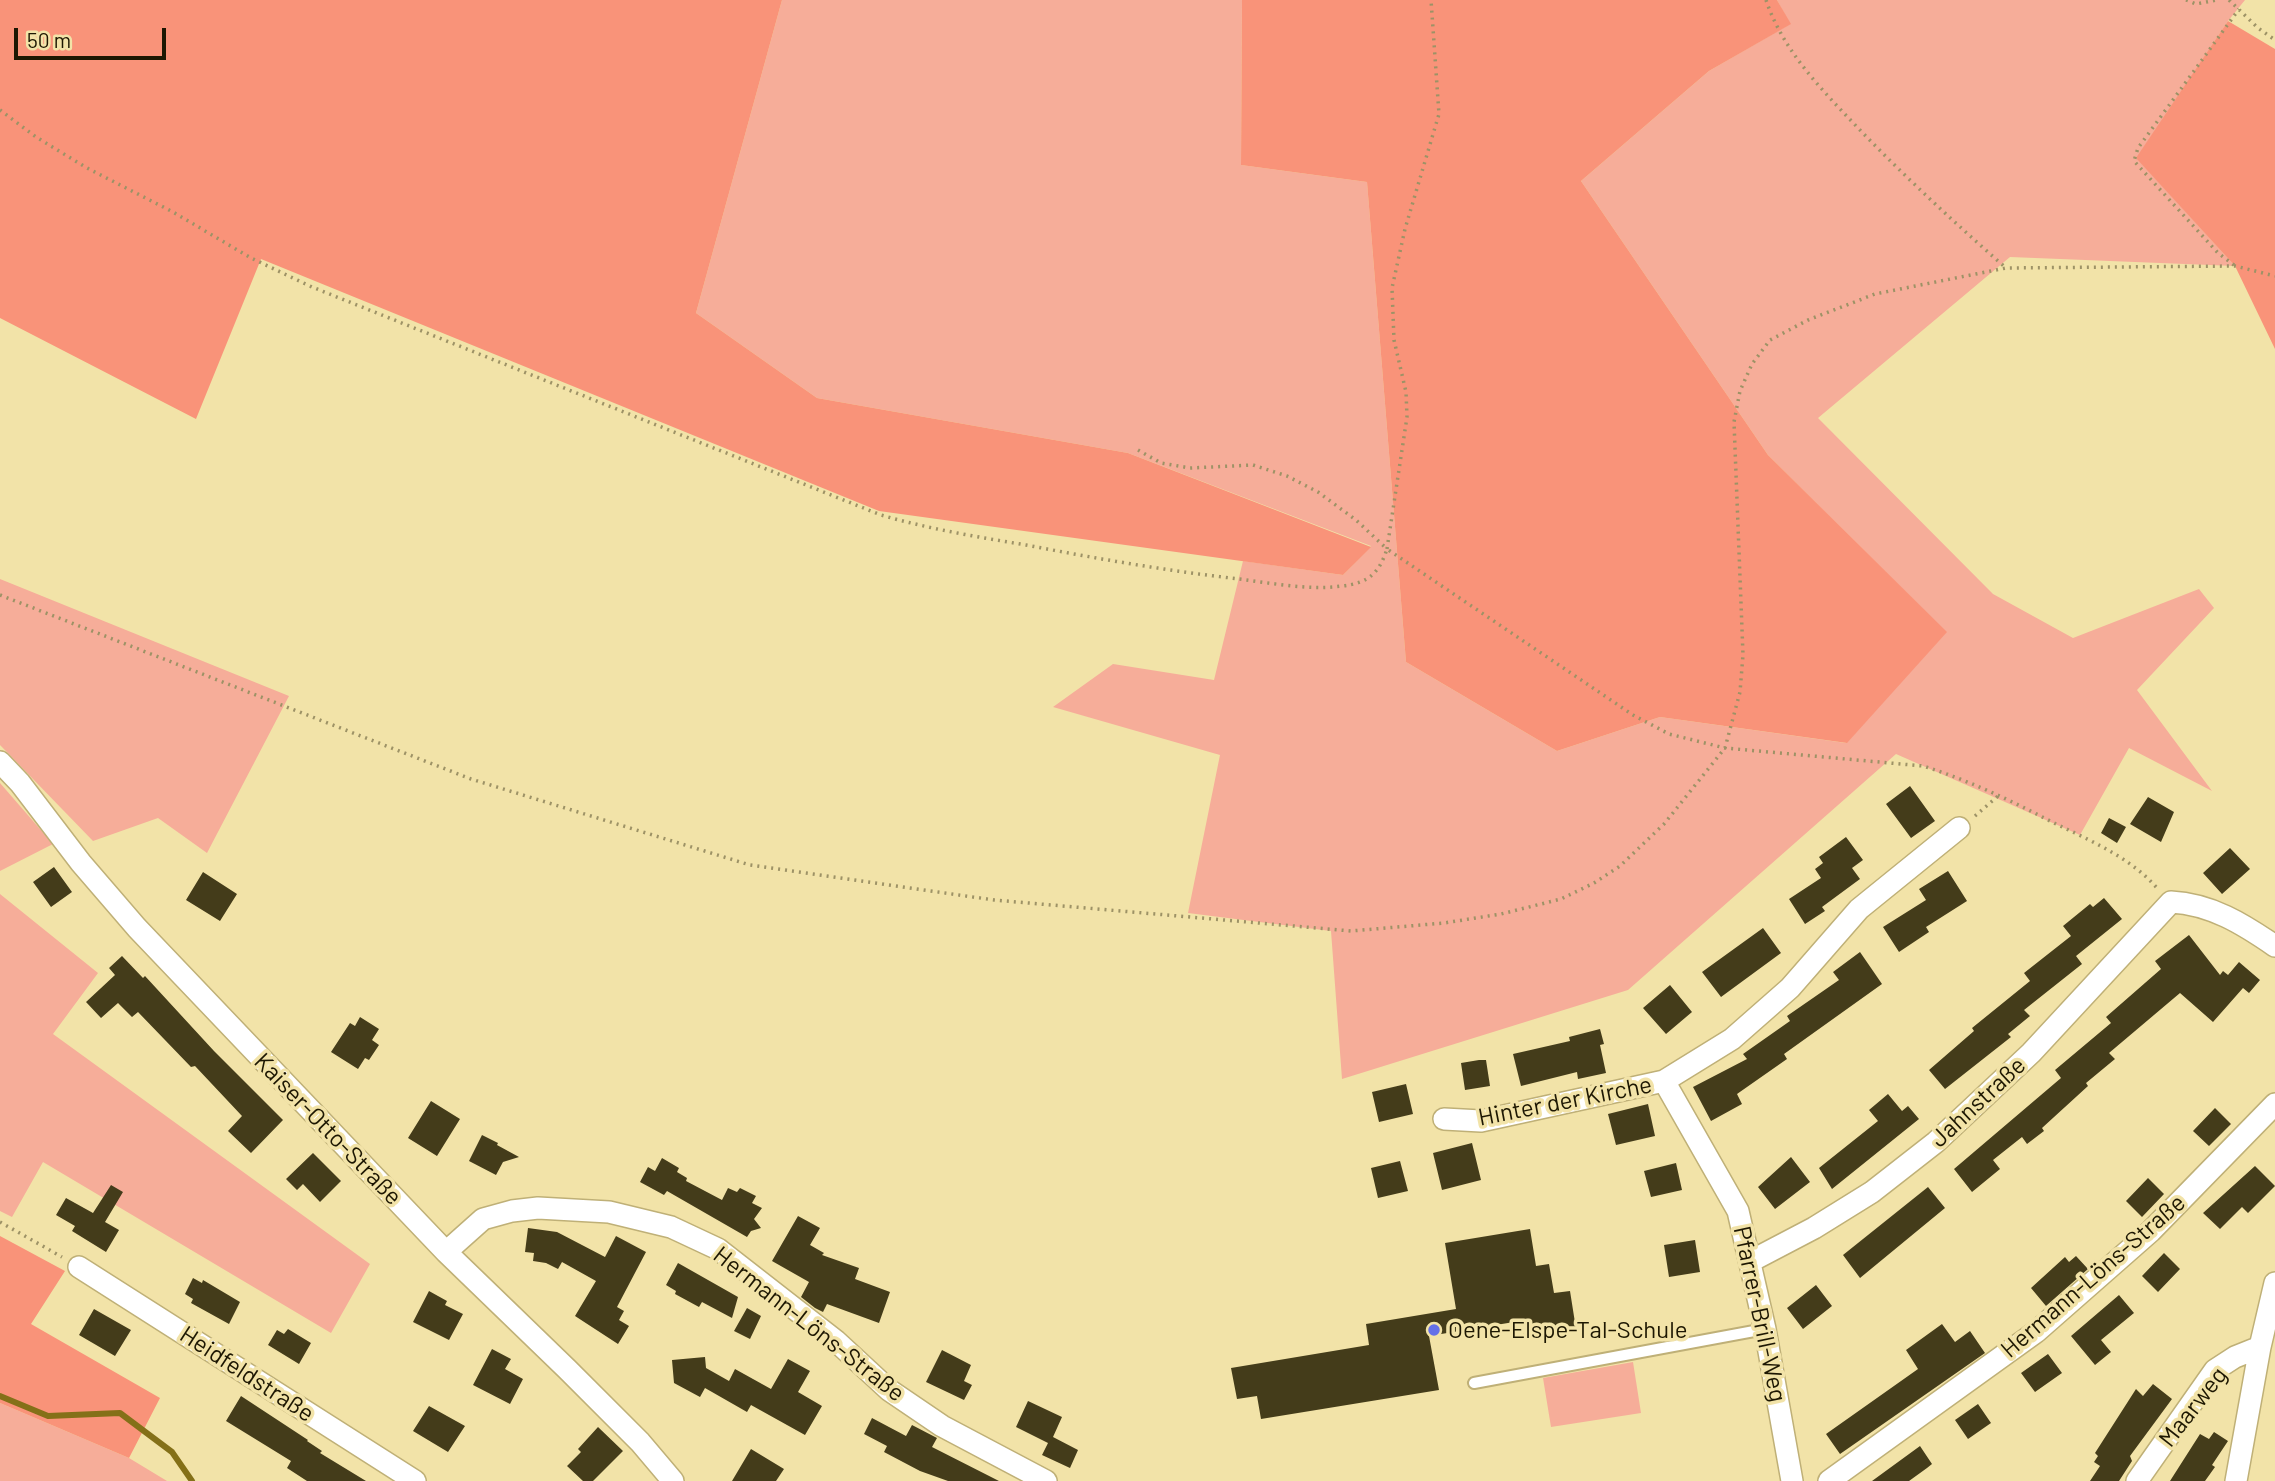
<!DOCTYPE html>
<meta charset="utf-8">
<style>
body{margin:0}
#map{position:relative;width:2275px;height:1481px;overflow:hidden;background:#f2e3a8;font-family:Barlow,sans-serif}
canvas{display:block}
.scale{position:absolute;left:14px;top:28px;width:152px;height:32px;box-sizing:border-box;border:4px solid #1d1702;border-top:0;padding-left:9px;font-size:21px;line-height:24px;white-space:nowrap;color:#1d1702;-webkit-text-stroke:5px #f2e3a8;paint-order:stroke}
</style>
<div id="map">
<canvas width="2275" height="1481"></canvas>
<div class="scale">50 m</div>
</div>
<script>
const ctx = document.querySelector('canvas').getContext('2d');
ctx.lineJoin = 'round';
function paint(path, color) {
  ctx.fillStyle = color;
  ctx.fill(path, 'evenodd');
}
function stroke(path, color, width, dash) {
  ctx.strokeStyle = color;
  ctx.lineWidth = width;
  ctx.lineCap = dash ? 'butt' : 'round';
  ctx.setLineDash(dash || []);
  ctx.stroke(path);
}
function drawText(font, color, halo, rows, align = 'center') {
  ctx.font = font + ' Barlow,sans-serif';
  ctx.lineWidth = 7;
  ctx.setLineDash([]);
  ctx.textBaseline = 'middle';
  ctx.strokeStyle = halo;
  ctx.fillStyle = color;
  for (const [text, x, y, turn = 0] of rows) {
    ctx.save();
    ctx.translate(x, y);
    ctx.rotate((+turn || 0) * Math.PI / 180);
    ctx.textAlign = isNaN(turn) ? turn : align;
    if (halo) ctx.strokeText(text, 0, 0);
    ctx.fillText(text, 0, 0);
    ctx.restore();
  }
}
const green = new Path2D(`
 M 782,0 L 1242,0 L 1241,165 L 1367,182 L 1406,662 L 1557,751 L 1660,717 L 1846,743 L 1946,632 L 1768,455 L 1581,181 L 1709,71 L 1790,24 L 1777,0 L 2245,0 L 2228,21 L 2137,158 L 2235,266 L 2010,257 L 1818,418 L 1993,594 L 2073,638 L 2199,589 L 2214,608 L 2137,690 L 2212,791 L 2129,748 L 2080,835 L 1896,754 L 1628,990 L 1342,1079 L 1331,931 L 1188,913 L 1220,755 L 1053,707 L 1113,664 L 1214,680 L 1243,561 L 1343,575 L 1371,546 L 1128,453 L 817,398 L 696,313 Z
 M 0,579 L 289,696 L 207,853 L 158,818 L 93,841 L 0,745 Z
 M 0,783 L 53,844 L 0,871 Z
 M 0,894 L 98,973 L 53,1034 L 370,1264 L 331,1333 L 43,1162 L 12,1217 L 0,1211 Z
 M 1633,1362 L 1641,1413 L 1551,1427 L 1543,1378 Z
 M 0,1403 L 129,1458 L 167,1481 L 0,1481 Z`);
const forest = new Path2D(`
 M 0,0 L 782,0 L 696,313 L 817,398 L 1128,453 L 1371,547 L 1343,575 L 879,511 L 261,259 L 196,419 L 0,318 Z
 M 1242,0 L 1777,0 L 1791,24 L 1709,71 L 1581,181 L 1768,455 L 1947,632 L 1847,743 L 1660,717 L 1557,751 L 1406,662 L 1367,182 L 1241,165 Z
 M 2228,21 L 2275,49 L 2275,349 L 2235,266 L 2136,158 Z
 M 0,1236 L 65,1271 L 31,1324 L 160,1398 L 129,1458 L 0,1403 Z`);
const stream = new Path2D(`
 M 0,1396 L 48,1416 L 120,1413 L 172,1452 L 192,1481`);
const building = new Path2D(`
 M 1910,786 L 1935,821 L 1911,838 L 1886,804 Z
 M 2148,797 L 2174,812 L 2161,842 L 2130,824 Z
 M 2109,818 L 2126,827 L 2117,843 L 2101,833 Z
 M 1846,837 L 1863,860 L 1852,868 L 1860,879 L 1822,907 L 1825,911 L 1805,924 L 1789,899 L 1821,878 L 1815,869 L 1823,863 L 1819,857 Z
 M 2230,848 L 2250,869 L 2222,894 L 2203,873 Z
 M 54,867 L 72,892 L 51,907 L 33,882 Z
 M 1948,871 L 1967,901 L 1926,927 L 1929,932 L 1899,952 L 1883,927 L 1926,900 L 1919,889 Z
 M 203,872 L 237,894 L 220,921 L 186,900 Z
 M 2104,898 L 2122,919 L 2076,956 L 2082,964 L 2024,1010 L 2030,1016 L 2008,1034 L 2011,1037 L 1945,1089 L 1929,1070 L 1974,1031 L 1972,1028 L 2030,981 L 2024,973 L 2071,936 L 2063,926 L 2090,904 L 2093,907 Z
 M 1763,928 L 1781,953 L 1721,997 L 1702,972 Z
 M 2189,935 L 2220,975 L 2223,971 L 2228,975 L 2239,962 L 2260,980 L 2249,993 L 2243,988 L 2213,1022 L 2180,993 L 2109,1053 L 2115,1059 L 2086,1083 L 2088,1086 L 2042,1128 L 2044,1131 L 2027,1144 L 2022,1137 L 1993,1160 L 2000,1169 L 1972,1192 L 1954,1169 L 2061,1078 L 2055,1070 L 2111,1023 L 2106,1017 L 2161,969 L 2155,961 Z
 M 1860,952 L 1882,984 L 1784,1054 L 1787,1059 L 1737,1094 L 1742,1104 L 1711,1121 L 1693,1087 L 1747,1059 L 1743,1054 L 1790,1021 L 1787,1016 L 1839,980 L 1833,972 Z
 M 122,956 L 143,978 L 145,976 L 214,1051 L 283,1120 L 251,1153 L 228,1131 L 242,1116 L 195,1066 L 191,1067 L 138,1012 L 132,1017 L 118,1003 L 101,1018 L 86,1002 L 115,975 L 109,968 Z
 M 1670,985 L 1692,1012 L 1666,1034 L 1643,1008 Z
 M 360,1017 L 379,1029 L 372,1040 L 379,1045 L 369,1060 L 365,1058 L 358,1069 L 331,1052 L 350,1023 L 355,1026 Z
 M 1600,1029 L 1604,1044 L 1600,1045 L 1606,1073 L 1578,1079 L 1577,1072 L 1521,1086 L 1513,1054 L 1570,1041 L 1569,1037 Z
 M 1479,1060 L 1486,1060 L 1490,1086 L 1465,1090 L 1461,1063 Z
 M 1406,1084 L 1413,1114 L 1379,1122 L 1372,1092 Z
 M 1888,1094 L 1902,1111 L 1908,1106 L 1919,1119 L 1832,1189 L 1819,1168 L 1878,1121 L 1869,1110 Z
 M 431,1101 L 460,1119 L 437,1156 L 408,1138 Z
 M 1648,1104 L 1655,1136 L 1616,1145 L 1608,1114 Z
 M 2215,1108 L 2231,1124 L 2209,1146 L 2193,1131 Z
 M 482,1135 L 498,1143 L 497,1145 L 519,1157 L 503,1162 L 496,1175 L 469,1161 Z
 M 1472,1143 L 1481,1180 L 1442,1190 L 1433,1153 Z
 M 313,1153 L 341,1181 L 320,1202 L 303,1184 L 297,1190 L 286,1179 Z
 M 1791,1157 L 1810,1182 L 1775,1209 L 1758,1187 Z
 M 662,1158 L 679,1168 L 677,1172 L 687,1178 L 686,1181 L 722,1200 L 728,1188 L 737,1192 L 740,1188 L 756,1196 L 752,1203 L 762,1208 L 754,1219 L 761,1228 L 751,1231 L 747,1237 L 667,1191 L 664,1195 L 640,1182 L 648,1167 L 655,1171 Z
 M 1400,1161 L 1408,1191 L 1378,1198 L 1371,1168 Z
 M 1676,1163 L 1682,1190 L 1651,1197 L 1644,1171 Z
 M 2255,1166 L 2275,1186 L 2248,1213 L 2242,1207 L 2220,1229 L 2203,1213 Z
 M 2148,1178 L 2164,1194 L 2142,1217 L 2126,1201 Z
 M 111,1185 L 123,1192 L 105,1222 L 119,1230 L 106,1252 L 72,1231 L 75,1226 L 56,1215 L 66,1198 L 93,1213 Z
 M 1928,1187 L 1945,1208 L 1860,1278 L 1843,1255 Z
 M 798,1216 L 820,1228 L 810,1245 L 824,1253 L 822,1255 L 859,1268 L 855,1279 L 890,1292 L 879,1323 L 827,1304 L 823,1312 L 815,1308 L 801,1297 L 809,1282 L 772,1261 Z
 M 528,1228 L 557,1232 L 605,1257 L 616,1236 L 646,1252 L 617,1307 L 624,1311 L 619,1320 L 629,1326 L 618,1344 L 575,1316 L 596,1281 L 562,1262 L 558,1269 L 546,1263 L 533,1261 L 534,1253 L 525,1252 Z
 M 1530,1229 L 1536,1266 L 1549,1264 L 1554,1293 L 1570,1291 L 1576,1329 L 1517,1339 L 1514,1322 L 1429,1336 L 1439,1390 L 1261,1419 L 1257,1396 L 1237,1399 L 1231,1368 L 1369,1345 L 1366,1324 L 1456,1309 L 1445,1243 Z
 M 1695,1240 L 1700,1272 L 1669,1277 L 1664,1245 Z
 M 2164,1253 L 2180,1269 L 2158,1292 L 2142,1276 Z
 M 2076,1256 L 2088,1269 L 2046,1306 L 2031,1288 L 2065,1257 L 2069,1262 Z
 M 678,1263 L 738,1297 L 732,1318 L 702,1302 L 699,1307 L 675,1294 L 676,1291 L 666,1285 Z
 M 193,1278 L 202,1283 L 203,1280 L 240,1302 L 229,1324 L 191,1303 L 193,1299 L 185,1294 Z
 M 1816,1285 L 1832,1306 L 1803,1329 L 1787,1308 Z
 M 429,1291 L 447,1301 L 445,1305 L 463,1314 L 449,1340 L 413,1322 Z
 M 2119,1295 L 2134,1313 L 2101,1340 L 2111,1352 L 2095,1365 L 2071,1336 Z
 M 747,1308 L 761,1316 L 750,1339 L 734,1331 Z
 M 94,1309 L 131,1330 L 115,1356 L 79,1335 Z
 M 1942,1324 L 1955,1342 L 1970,1331 L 1985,1353 L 1840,1454 L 1826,1434 L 1918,1369 L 1906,1350 Z
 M 288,1329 L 311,1343 L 299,1364 L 268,1345 L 277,1330 L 284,1334 Z
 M 492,1349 L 511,1359 L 505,1369 L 523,1379 L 510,1404 L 473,1385 Z
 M 942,1350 L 971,1365 L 964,1381 L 972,1385 L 964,1400 L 926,1382 Z
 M 2048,1354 L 2062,1373 L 2035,1392 L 2021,1373 Z
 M 705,1357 L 706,1368 L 729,1381 L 735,1369 L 771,1389 L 788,1359 L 810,1371 L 798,1392 L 822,1406 L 805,1435 L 751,1405 L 747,1412 L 705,1388 L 700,1397 L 674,1383 L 672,1360 Z
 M 2153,1384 L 2172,1399 L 2130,1456 L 2132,1461 L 2119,1481 L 2090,1481 L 2100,1466 L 2094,1462 L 2098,1456 L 2095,1453 L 2136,1389 L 2143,1396 Z
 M 241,1396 L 308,1440 L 307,1441 L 322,1451 L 320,1453 L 366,1481 L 307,1481 L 287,1468 L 291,1461 L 226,1421 Z
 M 1028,1401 L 1062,1417 L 1053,1437 L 1078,1450 L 1070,1468 L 1042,1455 L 1048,1443 L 1016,1427 Z
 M 1978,1404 L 1991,1423 L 1968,1439 L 1955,1420 Z
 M 429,1406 L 465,1426 L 448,1452 L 413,1431 Z
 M 872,1418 L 906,1436 L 912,1425 L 937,1438 L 932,1447 L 999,1481 L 948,1481 L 920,1471 L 884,1452 L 887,1446 L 864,1434 Z
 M 598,1427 L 623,1451 L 593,1481 L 583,1481 L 567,1466 L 581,1452 L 578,1449 Z
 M 2214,1432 L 2228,1441 L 2212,1465 L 2215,1467 L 2205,1481 L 2170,1481 L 2200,1434 L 2209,1439 Z
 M 1920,1446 L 1932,1464 L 1927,1468 L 1909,1481 L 1872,1481 Z
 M 751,1449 L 784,1469 L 776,1481 L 732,1481 Z`);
const path = new Path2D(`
 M 1766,0 C 1783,51 1822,90 1859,129 C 1906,178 1955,223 2006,268
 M 2186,0 L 2196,4 L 2217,0
 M 2229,0 L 2258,28 L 2275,40
 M 0,110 L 36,137 L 87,168 L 173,212 L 251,258 L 312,287 L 881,515 C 929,529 978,537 1026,545 C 1094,558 1162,570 1231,578 C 1267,582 1306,591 1342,586 C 1369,583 1379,573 1387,549 L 1633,715 L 1669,734 L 1725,748 L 1923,766 C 1968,780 2010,800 2052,822 C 2089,840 2130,857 2157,888
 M 2234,265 L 2218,253 L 2134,161 L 2138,148 L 2239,9
 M 1138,450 L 1161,463 L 1190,468 L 1253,465 L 1287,476 L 1318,492 L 1356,520 L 1387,549
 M 1387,549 L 1407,417 L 1406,392 L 1394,340 L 1392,288 L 1405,229 L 1439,114 L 1431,0
 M 0,595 L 471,779 L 750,865 L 994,900 L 1351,931 L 1444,923 L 1501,914 L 1561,899 L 1594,883 L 1620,866 L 1664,824 L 1725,748 L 1740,692 L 1743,655 L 1734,422 L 1740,391 L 1752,364 L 1770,340 L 1808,320 L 1875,294 L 2006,268 L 2235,266 L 2275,276
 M 1975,816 L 1998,796
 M 0,1222 L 62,1257`);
const service = new Path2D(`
 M 1474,1383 L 1765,1329`);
const minor = new Path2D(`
 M 0,762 L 20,783 L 81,863 L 137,928 L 446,1252 L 567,1369 L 640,1442 L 673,1481
 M 1664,1081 L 1738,1211 L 1765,1329 L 1792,1481
 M 1444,1119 L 1481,1121 L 1664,1081 L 1732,1039 L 1790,988 L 1859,909 L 1959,828
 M 446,1252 L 483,1219 L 512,1211 L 538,1208 L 609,1212 L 671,1227 L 718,1249 L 836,1341 L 889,1390 L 942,1426 L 1046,1481
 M 1751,1261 L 1814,1228 L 1872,1192 L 1936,1142 L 2031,1053 L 2171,902 C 2211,904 2243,924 2275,946
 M 79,1267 L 415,1481
 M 1829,1481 L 2036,1332 L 2151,1231 L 2275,1104
 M 2137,1481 L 2215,1370 L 2235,1357 L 2260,1347
 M 2236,1481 L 2260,1347 L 2275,1283`);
const markers = [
 [1434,1330,7,"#6470e8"]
];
const streetNames = [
 ["Hinter der Kirche",1565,1101,-11],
 ["Jahnstraße",1978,1102,-43],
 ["Kaiser-Otto-Straße",328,1129,46],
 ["Hermann-Löns-Straße",2093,1276,-41],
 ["Pfarrer-Brill-Weg",1760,1314,78],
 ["Hermann-Löns-Straße",809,1324,38],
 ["Heidfeldstraße",247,1374,33],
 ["Maarweg",2193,1407,-52]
];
const poiNames = [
 ["Oene-Elspe-Tal-Schule",1448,1330]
];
paint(green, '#f6ad99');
paint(forest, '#f99379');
stroke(stream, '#847018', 6);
paint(building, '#443c1a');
stroke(service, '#bfb077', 14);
stroke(minor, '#bfb077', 24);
stroke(path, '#9d9266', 3.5, [2, 5]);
stroke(service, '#fff', 10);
stroke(minor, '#fff', 21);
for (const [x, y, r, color] of markers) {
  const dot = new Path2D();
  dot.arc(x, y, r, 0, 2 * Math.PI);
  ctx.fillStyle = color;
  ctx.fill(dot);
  stroke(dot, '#f2e3a8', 2.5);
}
drawText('24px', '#1d1702', '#f2e3a8', streetNames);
drawText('24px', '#1d1702', '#f2e3a8', poiNames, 'left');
</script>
